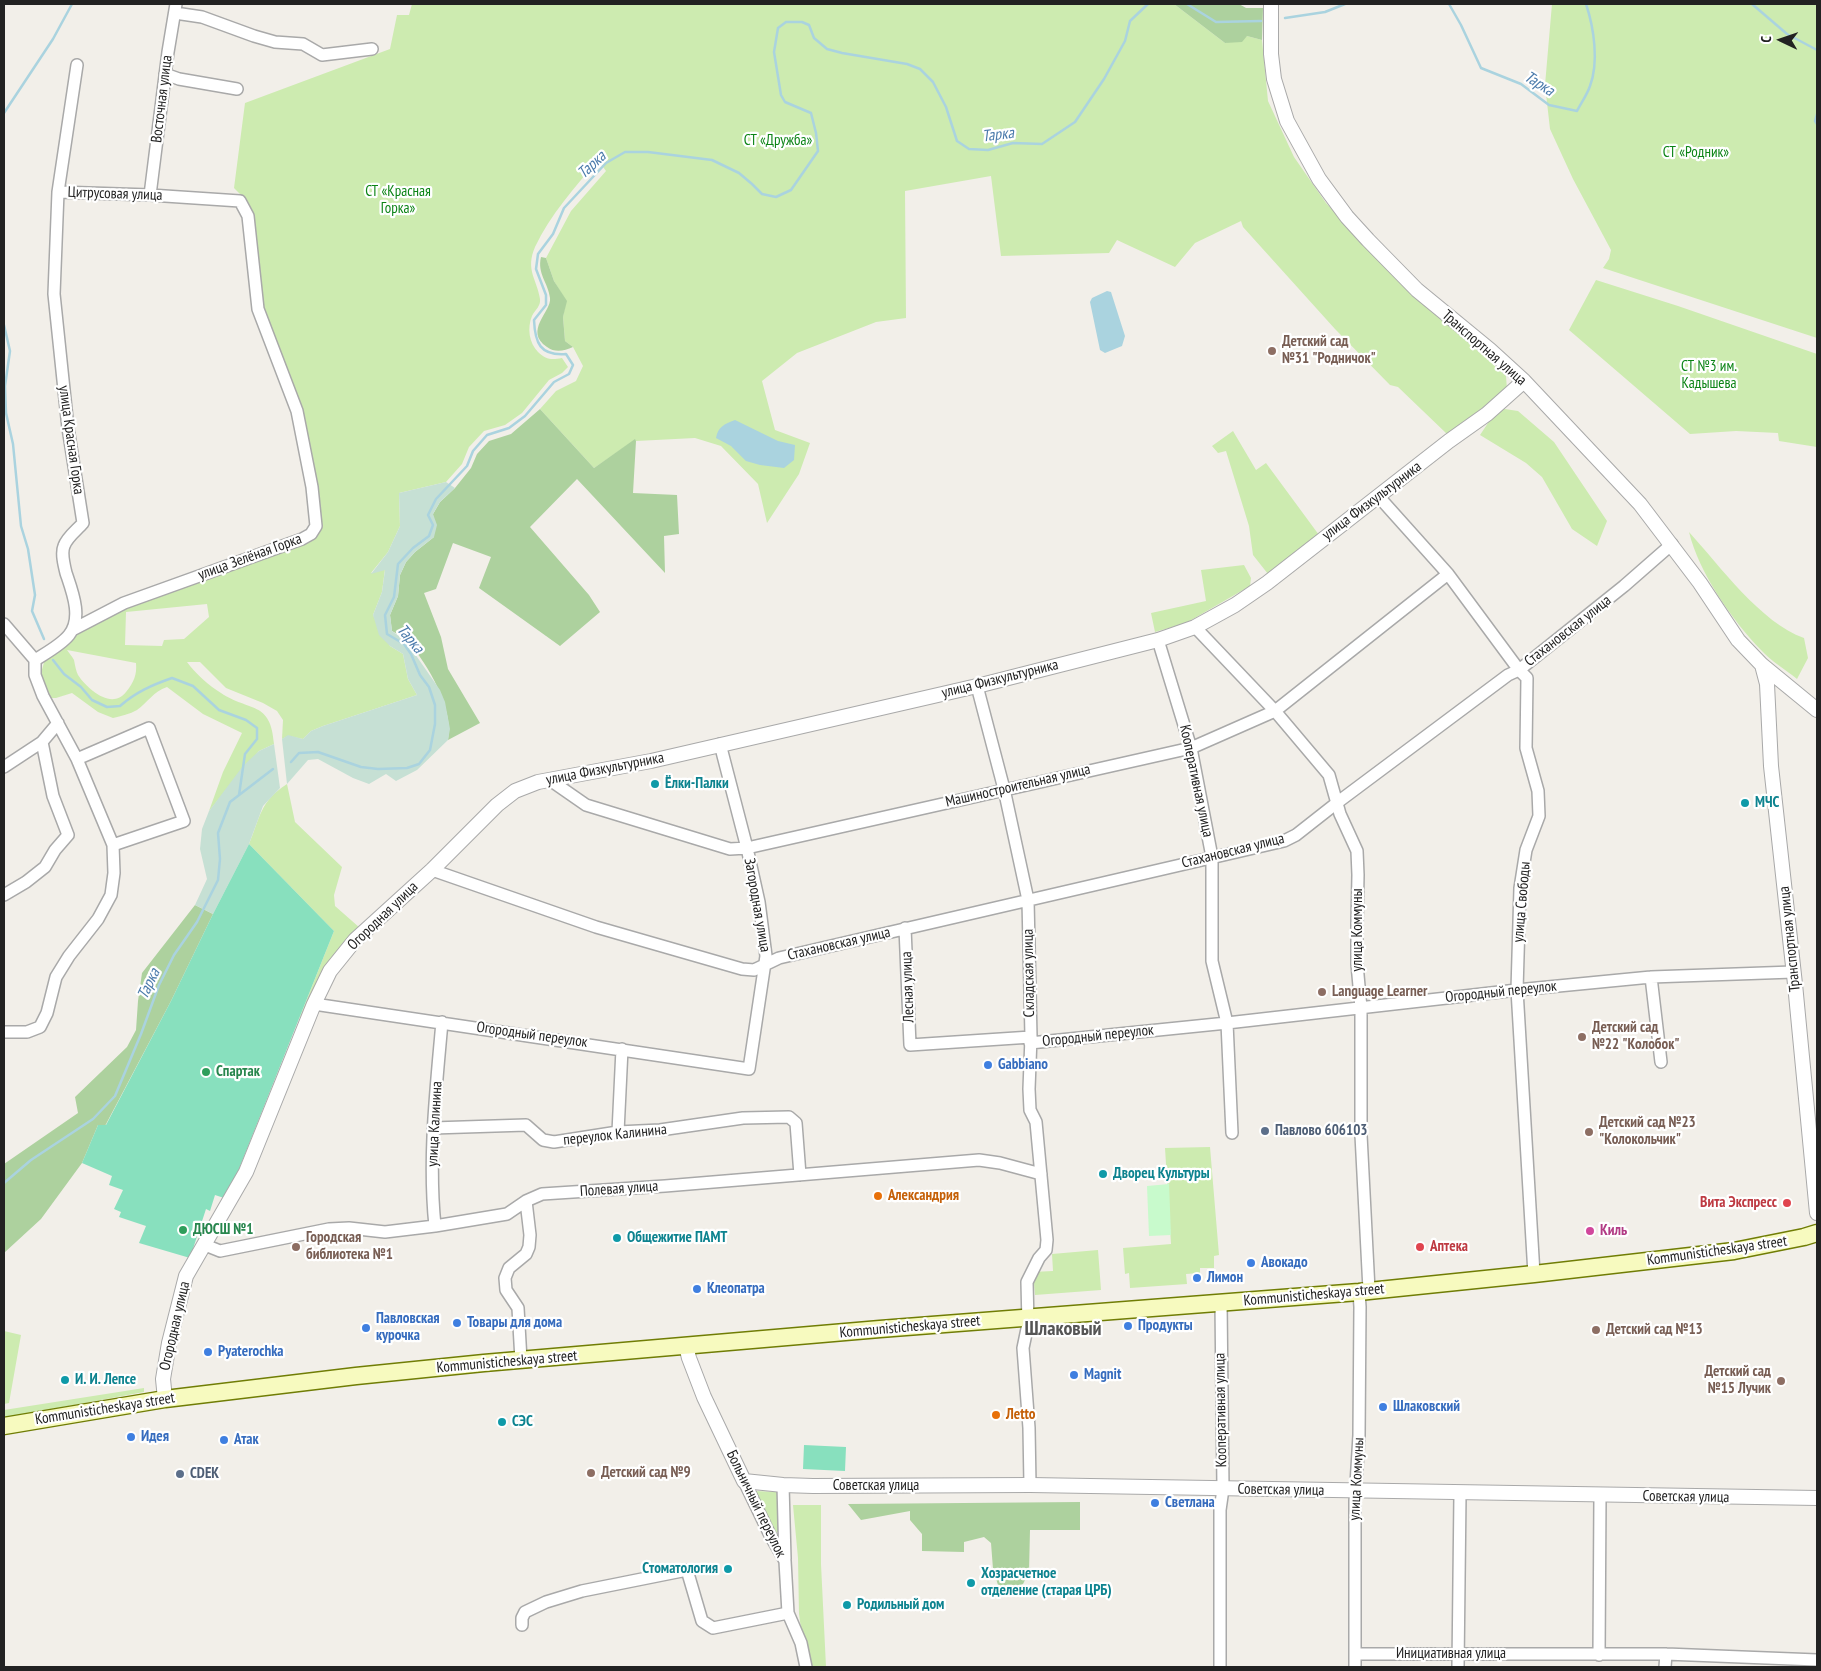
<!DOCTYPE html>
<meta charset="utf-8">
<style>
body{margin:0}
#map{position:relative;width:1821px;height:1671px;overflow:hidden;background:#f2efe9;font-family:"PT Sans Narrow",sans-serif}
canvas{display:block}
.frame{position:absolute;inset:0;border:5px solid #222;pointer-events:none}
.north{position:absolute;left:1756px;top:15px;width:50px;height:50px;-webkit-text-stroke:4px #fff;paint-order:stroke;rotate:273deg;font-size:14px;font-weight:700;line-height:20px;text-align:center;color:#222}
.north::after{content:'';display:block;margin:auto;width:18px;height:22px;background:#222;clip-path:polygon(50% 0,100% 100%,50% 72%,0 100%)}
</style>
<div id="map">
<canvas width="1821" height="1671"></canvas>
<div class="frame"></div>
<div class="north">С</div>
</div>
<script>
const ctx = document.querySelector('canvas').getContext('2d');
ctx.lineJoin = 'round';
function paint(path, color) {
  ctx.fillStyle = color;
  ctx.fill(path, 'evenodd');
}
function stroke(path, color, width, dash) {
  ctx.strokeStyle = color;
  ctx.lineWidth = width;
  ctx.lineCap = dash ? 'butt' : 'round';
  ctx.setLineDash(dash || []);
  ctx.stroke(path);
}
function drawText(font, color, halo, rows, align = 'center') {
  ctx.font = font + ' "PT Sans Narrow",sans-serif';
  ctx.lineWidth = 4.5;
  ctx.setLineDash([]);
  ctx.textBaseline = 'middle';
  ctx.strokeStyle = halo;
  ctx.fillStyle = color;
  for (const [text, x, y, turn = 0] of rows) {
    ctx.save();
    ctx.translate(x, y);
    ctx.rotate((+turn || 0) * Math.PI / 180);
    ctx.textAlign = isNaN(turn) ? turn : align;
    if (halo) ctx.strokeText(text, 0, 0);
    ctx.fillText(text, 0, 0);
    ctx.restore();
  }
}
const grass = new Path2D(`
 M 412,4 L 1174,4 L 1225,43 L 1247,36 L 1262,40 L 1268,101 L 1294,157 L 1326,203 L 1406,286 L 1506,376 L 1507,390 L 1447,434 L 1398,387 L 1390,385 L 1335,329 L 1243,227 L 1241,221 L 1195,243 L 1175,267 L 1117,240 L 1109,253 L 1001,256 L 991,176 L 905,191 L 906,318 L 876,322 L 797,353 L 762,381 L 775,430 L 810,443 L 799,474 L 767,523 L 758,484 L 721,446 L 695,438 L 636,441 L 635,440 L 594,468 L 540,409 L 556,391 L 576,381 L 583,366 L 573,347 L 565,341 L 563,317 L 566,301 L 554,281 L 546,258 L 571,211 L 606,171 L 598,160 C 575,187 550,215 535,247 C 525,270 537,279 540,299 C 541,306 535,310 532,316 C 527,328 529,343 538,352 C 546,360 552,360 562,358 L 568,367 L 562,373 L 549,380 L 522,413 L 505,425 L 484,431 L 469,447 L 462,464 L 446,482 L 399,493 L 400,526 L 388,552 L 371,573 L 385,569 L 382,592 L 373,615 L 390,646 L 403,654 L 408,679 L 417,695 L 323,726 L 311,731 L 303,739 L 288,736 L 282,739 L 283,720 L 277,711 L 263,703 L 226,688 L 200,662 L 187,662 C 195,673 209,686 221,693 C 249,712 271,700 274,744 L 259,751 L 209,811 L 223,772 L 242,733 L 203,714 L 167,687 C 153,692 148,702 137,710 C 130,714 121,716 113,718 L 98,712 L 72,693 L 56,698 L 49,698 L 42,683 L 41,673 L 45,659 L 76,631 L 123,607 L 321,527 L 306,423 L 261,304 L 254,217 L 247,201 L 234,188 L 245,103 L 390,49 L 397,15 L 409,15 ZM 207,604 L 209,617 L 184,639 L 164,640 L 162,646 L 125,645 L 126,612 ZM 67,650 L 136,663 C 137,675 134,682 126,692 C 112,710 88,690 78,675 C 76,671 75,665 74,660 C 72,656 69,653 67,650 Z
 M 1552,4 L 1817,4 L 1817,338 L 1603,268 L 1609,259 L 1611,250 L 1573,179 L 1550,129 L 1545,85 Z
 M 1596,280 L 1678,306 L 1817,354 L 1817,447 L 1779,441 L 1778,433 L 1736,431 L 1690,434 L 1569,330 Z
 M 1498,408 L 1518,411 L 1554,442 L 1607,521 L 1597,546 L 1572,529 L 1542,477 L 1526,463 L 1480,435 Z
 M 1233,431 L 1256,470 L 1266,463 L 1319,535 L 1268,574 L 1253,555 L 1249,526 L 1226,451 L 1218,453 L 1212,446 Z
 M 1689,532 C 1720,566 1761,623 1804,638 L 1808,658 L 1797,679 C 1786,670 1771,661 1761,650 C 1732,620 1699,573 1689,532 Z
 M 1244,565 L 1251,578 L 1250,586 L 1186,623 L 1155,632 L 1151,613 L 1206,601 L 1201,570 Z
 M 287,784 L 295,822 L 342,867 L 334,895 L 335,906 L 360,928 L 299,1019 L 334,931 L 249,844 C 260,818 260,801 287,784 Z
 M 1210,1147 L 1219,1255 L 1214,1256 L 1214,1268 L 1200,1268 L 1200,1273 L 1186,1274 L 1187,1284 L 1130,1288 L 1129,1273 L 1125,1274 L 1123,1248 L 1171,1244 L 1165,1148 Z
 M 1098,1250 L 1101,1290 L 1035,1295 L 1033,1272 L 1053,1271 L 1052,1254 Z
 M 4,1331 L 21,1335 L 9,1403 L 4,1404 Z
 M 144,1388 L 144,1392 L 4,1418 L 4,1410 Z
 M 755,1491 L 778,1492 L 778,1532 L 774,1533 Z
 M 793,1505 L 821,1505 L 821,1564 L 826,1667 L 809,1667 L 803,1643 L 799,1614 L 798,1558 Z`);
const forest = new Path2D(`
 M 1174,4 L 1239,4 L 1246,8 L 1263,8 L 1262,40 L 1247,36 L 1242,42 L 1225,43 Z
 M 541,257 L 546,258 L 554,281 L 567,301 L 563,317 L 565,341 L 573,347 C 564,351 555,353 547,347 C 523,331 552,311 550,298 C 548,282 537,274 541,257 Z
 M 540,409 L 594,468 L 635,439 L 636,441 L 633,493 L 677,495 L 679,534 L 664,536 L 665,573 L 577,479 L 530,527 L 589,595 L 600,612 L 560,646 L 479,588 L 491,557 L 453,543 L 436,589 L 424,593 L 441,637 L 448,669 L 480,723 L 448,740 C 454,709 428,664 408,642 C 403,637 397,634 392,631 L 390,615 L 398,596 L 400,575 L 406,562 L 415,552 L 434,537 L 433,514 L 440,502 L 455,488 L 471,468 L 477,454 L 489,441 L 511,434 Z
 M 195,905 L 213,914 L 171,1001 L 105,1126 L 98,1125 L 82,1163 L 41,1219 L 4,1253 L 4,1164 L 78,1113 L 75,1097 L 127,1047 L 136,1030 L 138,1001 L 142,973 Z
 M 1080,1502 L 1080,1530 L 1030,1530 L 1029,1572 L 1023,1584 L 1009,1590 L 998,1585 L 993,1569 L 991,1543 L 984,1537 L 964,1542 L 964,1552 L 922,1551 L 922,1534 L 910,1520 L 910,1511 L 861,1520 L 848,1504 Z`);
const wetland = new Path2D(`
 M 446,482 L 455,488 L 440,502 L 433,514 L 437,525 L 434,537 L 415,552 L 406,562 L 400,575 L 398,596 L 390,615 L 392,631 L 406,641 L 440,690 L 445,702 L 450,729 L 448,740 L 417,770 L 396,781 L 386,774 L 369,784 L 353,778 L 318,759 L 308,760 L 287,784 L 282,739 L 288,735 L 303,739 L 311,731 L 323,726 L 417,695 L 408,679 L 403,654 L 390,646 L 379,635 L 373,615 L 382,592 L 385,570 L 371,574 L 388,552 L 400,526 L 399,493 Z
 M 274,744 L 280,788 L 263,806 L 249,844 L 213,914 L 195,905 L 207,879 L 200,849 L 202,829 L 209,811 L 243,766 L 259,751 Z`);
const park = new Path2D(`
 M 1169,1184 L 1171,1235 L 1149,1236 L 1147,1186 Z`);
const pitch = new Path2D(`
 M 249,844 L 334,931 L 227,1199 L 215,1195 L 210,1211 L 206,1209 L 190,1258 L 139,1243 L 146,1226 L 119,1217 L 121,1212 L 114,1209 L 123,1190 L 109,1185 L 112,1176 L 82,1163 L 98,1125 L 106,1125 L 171,1001 L 213,914 Z
 M 804,1445 L 846,1447 L 845,1471 L 803,1469 Z`);
const water = new Path2D(`
 M 1107,291 L 1111,292 L 1125,336 L 1122,346 L 1105,353 L 1100,350 L 1090,302 L 1092,298 Z
 M 735,420 L 778,441 L 795,445 L 794,460 L 784,468 L 760,465 L 746,461 L 731,446 L 716,438 C 718,427 724,424 735,420 Z`);
const stream = new Path2D(`
 M 1187,4 L 1216,22 L 1261,21
 M 1449,4 L 1461,25 L 1481,68 L 1521,84 L 1549,105 L 1577,111 C 1581,103 1587,95 1590,86 C 1599,62 1594,28 1586,4
 M 1752,4 L 1787,34 L 1817,50
 M 1285,18 L 1325,12 L 1345,4
 M 4,113 L 53,39 L 72,4
 M 1817,114 L 1815,121 L 1817,124
 M 4,325 L 10,351 L 5,386 L 6,413 L 13,444 L 21,526 L 28,549 L 35,595 L 32,611 L 44,639
 M 53,660 L 64,674 L 81,687 L 92,700 L 107,707 L 120,706 C 136,692 152,685 172,678 L 193,686 L 219,710 L 246,720 L 257,728 L 257,739 L 245,754 L 239,795
 M 291,762 L 299,753 L 318,752 L 361,767 L 378,769 L 407,768 L 419,764 L 430,750 L 435,724 L 435,705 L 429,687 L 420,675 L 411,654 L 404,644 L 387,634 L 385,615 L 394,597 L 398,564 L 413,548 L 429,536 L 433,525 L 428,515 L 436,499 L 467,466 L 473,451 L 487,435 L 509,428 L 525,416 L 554,382 L 569,374 L 573,365 L 566,354 C 540,356 535,343 534,320 L 546,305 L 546,295 L 536,269 L 538,254 L 553,234 L 564,208 L 606,163 L 625,152 L 648,152 L 712,160 L 739,173 L 752,184 L 762,194 L 776,197 L 791,190 L 818,151 L 816,133 L 811,113 L 785,102 L 781,95 L 774,52 L 778,28 L 786,22 L 802,22 L 809,25 L 814,38 L 827,49 L 842,53 L 907,64 L 920,69 L 933,82 L 946,107 L 957,141 L 969,149 L 988,150 L 1013,143 L 1042,144 L 1075,122 L 1104,79 L 1125,41 L 1130,21 L 1148,4
 M 4,1183 L 31,1160 L 93,1119 L 115,1096 L 141,1034 L 159,985 L 174,955 L 197,922 L 218,880 L 220,859 L 218,833 L 230,802 L 273,769`);
const minor = new Path2D(`
 M 175,13 L 202,17 L 254,36 L 275,42 L 303,44 L 322,55 L 372,49
 M 165,74 L 179,79 L 237,89
 M 150,195 L 168,52 L 176,4
 M 1379,497 L 1448,574 L 1519,670 L 1527,678 L 1526,748 L 1538,791 L 1539,816 L 1526,850 L 1520,888 L 1517,990 L 1534,1274
 M 4,624 L 35,660
 M 1195,627 L 1275,711 L 1329,775 L 1340,814 L 1357,851 L 1358,875 L 1357,924 L 1357,964 L 1361,1008 L 1361,1135 L 1369,1290
 M 74,629 L 124,603 L 302,539 L 311,534 L 316,526 L 312,487 L 297,411 L 258,309 L 248,216 L 240,201 L 150,195 L 58,192 L 77,65
 M 1158,640 L 1191,748 L 1212,857 L 1212,961 L 1227,1023 L 1232,1133
 M 35,660 C 46,653 61,645 69,635 C 83,618 72,591 66,573 C 64,565 61,553 64,546 C 67,537 77,530 83,523 L 68,428 L 54,294 L 58,192
 M 977,686 L 1004,789 L 1028,900 L 1031,1037 L 1029,1089 L 1030,1110 L 1036,1122 L 1047,1240 L 1046,1250 L 1039,1258 L 1027,1282 L 1028,1324 L 1023,1348 L 1029,1428 L 1030,1485
 M 77,759 L 149,728 L 184,821 L 113,845
 M 4,767 L 42,742 L 58,723
 M 550,780 L 586,805 L 730,849 L 747,848 L 1191,748 L 1275,711 L 1448,574
 M 432,870 L 596,927 L 742,969 L 754,970 L 779,958 L 1284,841 L 1296,835 L 1338,802 L 1508,675 L 1519,670 L 1624,586 L 1672,544
 M 4,895 L 26,882 L 45,867 L 55,850 L 68,835 L 53,796 L 42,742
 M 905,928 L 910,1045 L 1031,1037
 M 1651,977 L 1661,1062
 M 314,1004 L 749,1069 L 766,956 L 759,902 L 747,848 L 720,744
 M 4,1032 L 27,1032 L 40,1027 L 47,1013 L 56,977 L 69,956 L 98,919 L 111,895 L 114,873 L 113,845 L 77,759 L 43,696 L 35,675 L 35,660
 M 1030,1043 L 1227,1023 L 1517,990 L 1651,977 L 1793,972
 M 433,1128 L 526,1125 L 543,1140 L 554,1142 L 618,1132 L 660,1130 L 743,1118 L 789,1117 L 796,1123 L 800,1175
 M 618,1132 L 622,1049
 M 435,1226 C 428,1158 436,1090 442,1022
 M 205,1245 L 220,1251 L 329,1229 L 349,1228 L 385,1232 L 435,1226 L 507,1214 L 526,1201 L 542,1194 L 665,1186 L 979,1160 L 1000,1163 L 1041,1174
 M 521,1360 L 518,1308 L 506,1290 L 505,1278 L 509,1268 L 526,1254 L 529,1247 L 530,1235 L 526,1201
 M 744,1481 L 770,1535 L 785,1561 L 788,1613 L 801,1643 L 806,1667
 M 783,1485 L 785,1559
 M 522,1625 L 522,1618 L 525,1612 L 546,1602 L 582,1591 L 687,1570 L 702,1621 L 713,1628 L 788,1613
 M 1355,1654 L 1666,1654 L 1817,1660
 M 1599,1655 L 1600,1496
 M 1220,1667 L 1220,1510 L 1223,1489 L 1221,1302
 M 1355,1667 L 1355,1501 L 1359,1435 L 1360,1307 L 1359,1292
 M 1458,1667 L 1460,1494
 M 1665,1667 L 1666,1654`);
const tertiary = new Path2D(`
 M 1271,4 L 1271,54 L 1274,79 L 1287,121 L 1319,179 L 1347,217 L 1368,240 L 1417,290 L 1490,350 L 1524,381 L 1640,504 L 1700,583 L 1738,640 L 1762,665 L 1817,710
 M 1762,665 L 1767,684 L 1771,766 L 1795,984 L 1817,1213
 M 686,1346 L 689,1358 L 704,1397 L 744,1481 L 783,1485 L 813,1486 L 1030,1485 L 1817,1498
 M 165,1399 L 163,1379 L 169,1343 L 186,1276 L 246,1172 L 314,1004 L 330,971 L 355,940 L 432,870 L 497,805 L 515,791 L 538,782 L 651,761 L 977,686 L 1158,640 L 1195,627 L 1235,605 L 1267,583 L 1449,441 L 1487,414 L 1524,381`);
const secondary = new Path2D(`
 M 4,1426 L 165,1399 L 356,1376 L 484,1363 L 880,1329 L 1359,1292 L 1534,1274 L 1734,1251 L 1804,1237 L 1817,1233`);
const markers = [
 [1272,351,5,"#8d6e63"],
 [655,784,5,"#0f9aa8"],
 [1745,803,5,"#0f9aa8"],
 [1322,992,5,"#8d6e63"],
 [1582,1037,5,"#8d6e63"],
 [988,1065,5,"#3f7fe0"],
 [206,1072,5,"#2e9e5b"],
 [1265,1131,5,"#5c6f8a"],
 [1589,1132,5,"#8d6e63"],
 [1103,1174,5,"#0f9aa8"],
 [878,1196,5,"#e8710a"],
 [1787,1203,5,"#e0444e"],
 [183,1230,5,"#2e9e5b"],
 [1590,1231,5,"#d1479c"],
 [617,1238,5,"#0f9aa8"],
 [296,1247,5,"#8d6e63"],
 [1420,1247,5,"#e0444e"],
 [1251,1263,5,"#3f7fe0"],
 [1197,1278,5,"#3f7fe0"],
 [697,1289,5,"#3f7fe0"],
 [457,1323,5,"#3f7fe0"],
 [1128,1326,5,"#3f7fe0"],
 [366,1328,5,"#3f7fe0"],
 [1596,1330,5,"#8d6e63"],
 [208,1352,5,"#3f7fe0"],
 [1074,1375,5,"#3f7fe0"],
 [65,1380,5,"#0f9aa8"],
 [1781,1381,5,"#8d6e63"],
 [1383,1407,5,"#3f7fe0"],
 [996,1415,5,"#e8710a"],
 [502,1422,5,"#0f9aa8"],
 [131,1437,5,"#3f7fe0"],
 [224,1440,5,"#3f7fe0"],
 [591,1473,5,"#8d6e63"],
 [180,1474,5,"#5c6f8a"],
 [1155,1503,5,"#3f7fe0"],
 [728,1569,5,"#0f9aa8"],
 [971,1583,5,"#0f9aa8"],
 [847,1605,5,"#0f9aa8"]
];
const streetNames = [
 ["Восточная улица",162,99,-83],
 ["Цитрусовая улица",115,194,2],
 ["Транспортная улица",1484,348,41],
 ["улица Красная Горка",71,440,82],
 ["улица Физкультурника",1372,501,-37],
 ["улица Зелёная Горка",250,557,-20],
 ["Стахановская улица",1568,631,-38],
 ["улица Физкультурника",1000,679,-14],
 ["улица Физкультурника",605,769,-11],
 ["Кооперативная улица",1196,781,78],
 ["Машиностроительная улица",1018,786,-13],
 ["Стахановская улица",1233,851,-14],
 ["улица Свободы",1522,902,-85],
 ["Загородная улица",757,905,80],
 ["Огородная улица",383,916,-44],
 ["улица Коммуны",1358,930,-90],
 ["Транспортная улица",1790,939,-96],
 ["Стахановская улица",839,944,-13],
 ["Складская улица",1029,973,-91],
 ["Лесная улица",908,987,-92],
 ["Огородный переулок",1501,992,-6],
 ["Огородный переулок",532,1035,8],
 ["Огородный переулок",1098,1036,-6],
 ["улица Калинина",435,1124,-87],
 ["переулок Калинина",615,1135,-6],
 ["Полевая улица",619,1189,-4],
 ["Kommunisticheskaya street",1717,1251,-8],
 ["Kommunisticheskaya street",1314,1295,-5],
 ["Огородная улица",175,1326,-77],
 ["Kommunisticheskaya street",910,1327,-5],
 ["Kommunisticheskaya street",507,1362,-5],
 ["Kommunisticheskaya street",105,1409,-9],
 ["Кооперативная улица",1221,1410,-91],
 ["улица Коммуны",1357,1479,-87],
 ["Советская улица",876,1486],
 ["Советская улица",1281,1490,1],
 ["Советская улица",1686,1497,1],
 ["Больничный переулок",756,1504,64],
 ["Инициативная улица",1451,1654]
];
const parkNames = [
 ["СТ «Дружба»",778,141],
 ["СТ «Родник»",1696,153],
 ["СТ «Красная",398,192],
 ["Горка»",398,209],
 ["СТ №3 им.",1709,367],
 ["Кадышева",1709,384]
];
const educationNames = [
 ["Детский сад",1282,342],
 ["№31 \"Родничок\"",1282,359],
 ["Language Learner",1332,992],
 ["Детский сад",1592,1028],
 ["№22 \"Колобок\"",1592,1045],
 ["Детский сад №23",1599,1123],
 ["\"Колокольчик\"",1599,1140],
 ["Городская",306,1238],
 ["библиотека №1",306,1255],
 ["Детский сад №13",1606,1330],
 ["Детский сад",1771,1372,"right"],
 ["№15 Лучик",1771,1389,"right"],
 ["Детский сад №9",601,1473]
];
const cultureNames = [
 ["Ёлки-Палки",665,784],
 ["МЧС",1755,803],
 ["Дворец Культуры",1113,1174],
 ["Общежитие ПАМТ",627,1238],
 ["И. И. Лепсе",75,1380],
 ["СЭС",512,1422],
 ["Cтоматология",718,1569,"right"],
 ["Хозрасчетное",981,1574],
 ["отделение (старая ЦРБ)",981,1591],
 ["Родильный дом",857,1605]
];
const shopNames = [
 ["Gabbiano",998,1065],
 ["Авокадо",1261,1263],
 ["Лимон",1207,1278],
 ["Клеопатра",707,1289],
 ["Павловская",376,1319],
 ["курочка",376,1336],
 ["Товары для дома",467,1323],
 ["Продукты",1138,1326],
 ["Pyaterochka",218,1352],
 ["Magnit",1084,1375],
 ["Шлаковский",1393,1407],
 ["Идея",141,1437],
 ["Атак",234,1440],
 ["Светлана",1165,1503]
];
const leisureNames = [
 ["Спартак",216,1072],
 ["ДЮСШ №1",193,1230]
];
const serviceNames = [
 ["Павлово 606103",1275,1131],
 ["CDEK",190,1474]
];
const foodNames = [
 ["Александрия",888,1196],
 ["Леtto",1006,1415]
];
const healthNames = [
 ["Вита Экспресс",1777,1203],
 ["Аптека",1430,1247,"left"]
];
const hotelNames = [
 ["Киль",1600,1231]
];
const waterNames = [
 ["Тарка",1539,84,32],
 ["Тарка",998,135,-7],
 ["Тарка",592,165,-43],
 ["Тарка",410,639,50],
 ["Тарка",149,984,-65]
];
const districtNames = [
 ["Шлаковый",1063,1329]
];
paint(grass, '#cdebb0');
paint(forest, '#add19e');
paint(wetland, '#c6e0d4');
paint(park, '#c8facc');
paint(pitch, '#88e0be');
paint(water, '#aad3df');
stroke(stream, '#aad3df', 2.5);
stroke(minor, '#a9a9a9', 14);
stroke(tertiary, '#a9a9a9', 16);
stroke(secondary, '#707d05', 19);
stroke(minor, '#fff', 11);
stroke(tertiary, '#fff', 14);
stroke(secondary, '#f7fabf', 16);
for (const [x, y, r, color] of markers) {
  const dot = new Path2D();
  dot.arc(x, y, r, 0, 2 * Math.PI);
  ctx.fillStyle = color;
  ctx.fill(dot);
  stroke(dot, '#fff', 2);
}
drawText('15px', '#222', '#fff', streetNames);
drawText('15px', '#0c8416', '#fff', parkNames);
drawText('bold 15px', '#785e54', '#fff', educationNames, 'left');
drawText('bold 15px', '#0d838f', '#fff', cultureNames, 'left');
drawText('bold 15px', '#366cbe', '#fff', shopNames, 'left');
drawText('bold 15px', '#27864d', '#fff', leisureNames, 'left');
drawText('bold 15px', '#4e5e75', '#fff', serviceNames, 'left');
drawText('bold 15px', '#c56008', '#fff', foodNames, 'left');
drawText('bold 15px', '#be3a42', '#fff', healthNames, 'right');
drawText('bold 15px', '#b23c85', '#fff', hotelNames, 'left');
drawText('italic 16px', '#4a7aab', '#fff', waterNames);
drawText('bold 20px', '#555', '#fff', districtNames);
</script>
